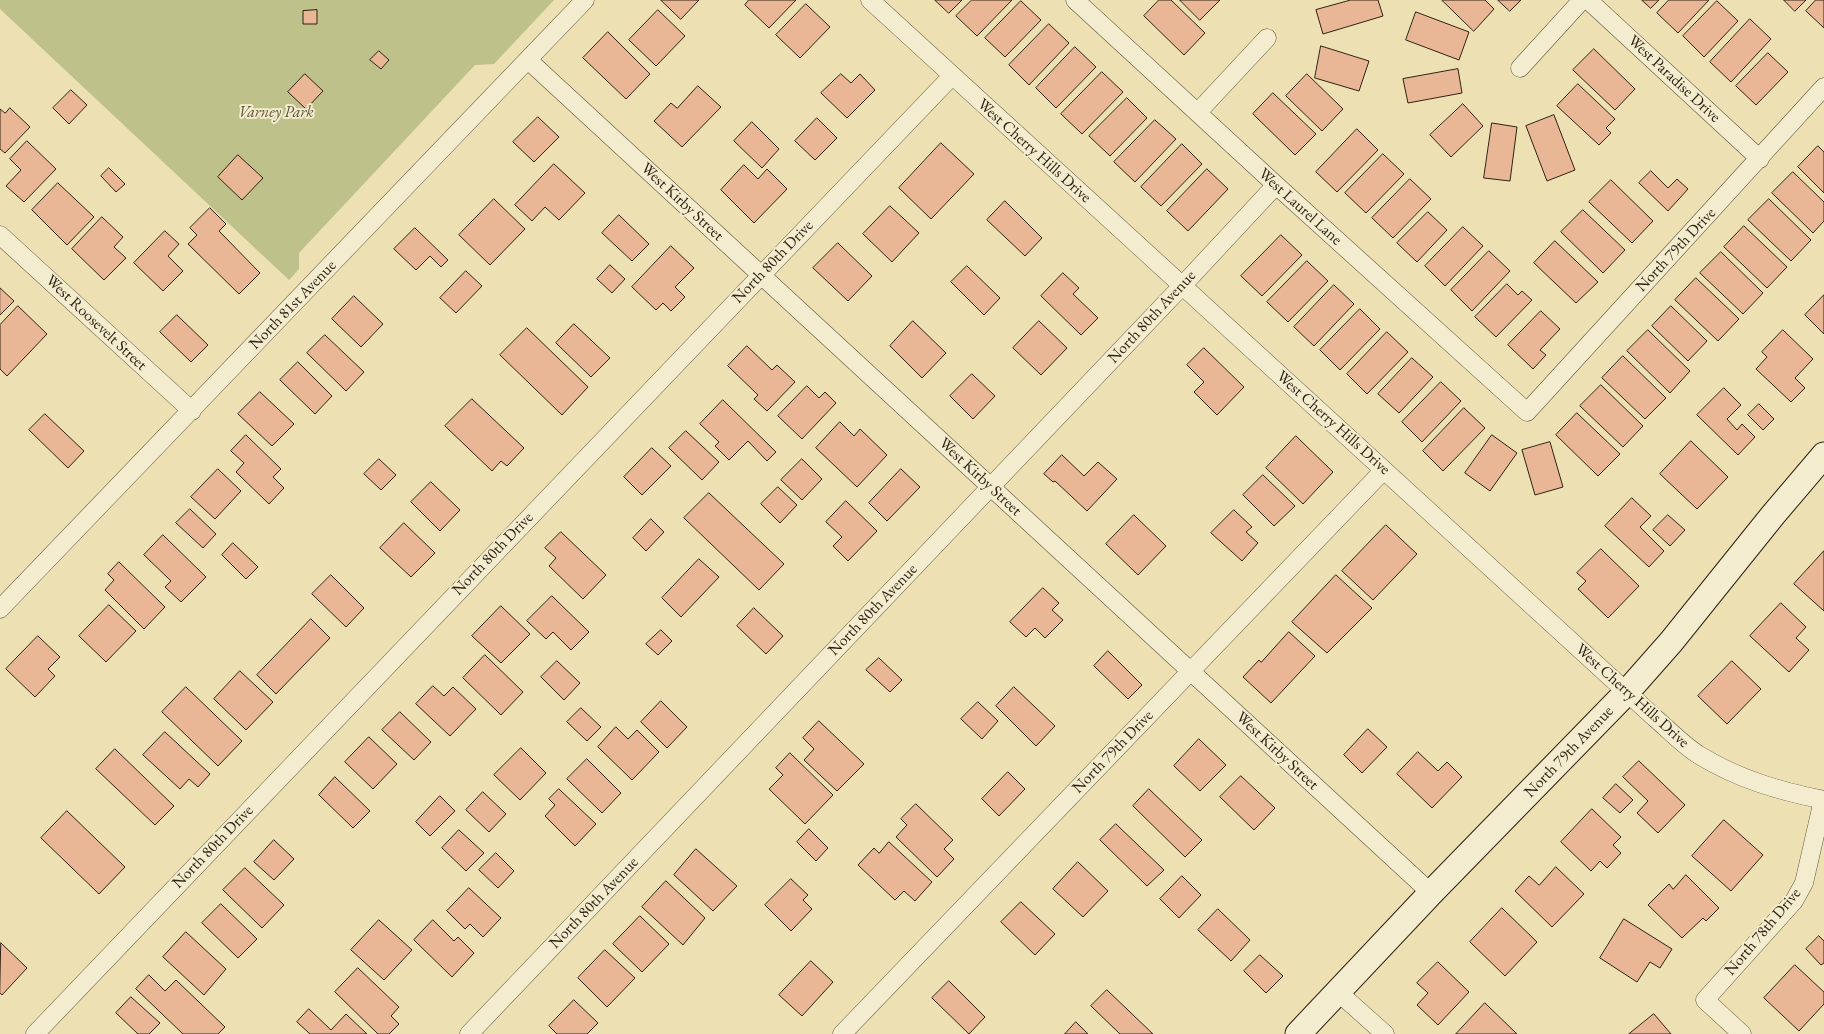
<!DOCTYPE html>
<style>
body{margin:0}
canvas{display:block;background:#ede1b3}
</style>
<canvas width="1824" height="1034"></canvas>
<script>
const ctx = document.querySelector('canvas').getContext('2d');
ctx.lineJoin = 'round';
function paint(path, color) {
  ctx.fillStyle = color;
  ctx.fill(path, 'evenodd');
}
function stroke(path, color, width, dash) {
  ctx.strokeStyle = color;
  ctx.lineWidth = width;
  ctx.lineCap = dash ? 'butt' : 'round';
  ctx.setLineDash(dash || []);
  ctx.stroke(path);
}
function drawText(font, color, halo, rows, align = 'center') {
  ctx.font = font + ' "EB Garamond",serif';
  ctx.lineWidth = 4;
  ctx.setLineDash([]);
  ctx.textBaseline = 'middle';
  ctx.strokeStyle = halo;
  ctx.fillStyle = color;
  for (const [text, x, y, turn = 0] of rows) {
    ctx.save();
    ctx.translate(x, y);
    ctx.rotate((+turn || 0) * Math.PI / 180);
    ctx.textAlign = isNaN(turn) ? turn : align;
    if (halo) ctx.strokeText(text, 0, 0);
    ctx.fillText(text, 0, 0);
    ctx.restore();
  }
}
const green = new Path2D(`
 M 0,0 L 554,0 L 494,64 L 475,65 L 299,253 L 299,269 L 289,280 L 0,9 Z`);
const building = new Path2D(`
 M 661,0 L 699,0 L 681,19 Z
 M 749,0 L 796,0 L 769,28 L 745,5 Z
 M 935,0 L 962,0 L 949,13 Z
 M 972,0 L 1012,0 L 977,36 L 956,16 Z
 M 1159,0 L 1171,0 L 1205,33 L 1184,55 L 1144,16 Z
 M 1180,0 L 1220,0 L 1200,20 Z
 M 1351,0 L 1378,0 L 1383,16 L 1323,34 L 1316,10 Z
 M 1442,0 L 1485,0 L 1494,9 L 1474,31 Z
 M 1498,0 L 1521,0 L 1510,11 Z
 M 1642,0 L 1659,0 L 1651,8 Z
 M 1669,0 L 1709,0 L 1678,33 L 1657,13 Z
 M 1784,0 L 1806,0 L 1795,11 Z
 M 1816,0 L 1824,0 L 1824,28 L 1806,11 Z
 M 1021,1 L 1041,20 L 1005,57 L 985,38 Z
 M 1717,1 L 1738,21 L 1704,57 L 1683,36 Z
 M 806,4 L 830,27 L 800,58 L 776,35 Z
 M 317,10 L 317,24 L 303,24 L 303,11 Z
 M 658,10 L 685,36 L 656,66 L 629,40 Z
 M 1416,12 L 1469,32 L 1459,60 L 1406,40 Z
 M 1750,19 L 1771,39 L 1731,82 L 1710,62 Z
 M 1049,24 L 1069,43 L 1029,85 L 1009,65 Z
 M 608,32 L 650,74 L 626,99 L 583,58 Z
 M 1321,46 L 1369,61 L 1359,91 L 1315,78 Z
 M 1075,47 L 1096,67 L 1056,108 L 1036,88 Z
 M 1594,49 L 1635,89 L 1615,110 L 1573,70 Z
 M 379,51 L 389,60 L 381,69 L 370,60 Z
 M 1768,53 L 1788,72 L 1756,105 L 1736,86 Z
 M 1458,69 L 1462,93 L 1408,103 L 1403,79 Z
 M 1102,72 L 1123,92 L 1082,134 L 1061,114 Z
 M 305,74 L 323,91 L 306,109 L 288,92 Z
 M 841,74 L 851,83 L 860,74 L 875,90 L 847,118 L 821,93 Z
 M 1307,74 L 1343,109 L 1322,131 L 1286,96 Z
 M 1578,84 L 1615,119 L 1606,128 L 1611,133 L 1599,145 L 1557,106 Z
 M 698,86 L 721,107 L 682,147 L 654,121 L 671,103 L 677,108 Z
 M 71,90 L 87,105 L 69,124 L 53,108 Z
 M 1273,93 L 1316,134 L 1295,155 L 1253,114 Z
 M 1127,98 L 1147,118 L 1110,156 L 1089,136 Z
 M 1463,104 L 1483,126 L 1451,157 L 1430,135 Z
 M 10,108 L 30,127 L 5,153 L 0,149 L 0,109 L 5,113 Z
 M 1554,115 L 1575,170 L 1547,181 L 1526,126 Z
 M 538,117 L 559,137 L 534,162 L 513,142 Z
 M 817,118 L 837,138 L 815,160 L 795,141 Z
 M 1155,120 L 1176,139 L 1135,182 L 1114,162 Z
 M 752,122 L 779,149 L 762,168 L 734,141 Z
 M 1492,123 L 1517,127 L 1510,181 L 1484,178 Z
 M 1357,129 L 1378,150 L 1337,192 L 1316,172 Z
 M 27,141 L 56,169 L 24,202 L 6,186 L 21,170 L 10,159 Z
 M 941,143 L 974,174 L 931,219 L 899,188 Z
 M 1182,144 L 1202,164 L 1161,206 L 1141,187 Z
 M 1818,146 L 1824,152 L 1824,193 L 1798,167 Z
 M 1383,154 L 1404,174 L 1366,213 L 1345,193 Z
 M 238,155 L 263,178 L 242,200 L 218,177 Z
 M 554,164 L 585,193 L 559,220 L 545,207 L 532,221 L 515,205 Z
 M 744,165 L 758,179 L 767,169 L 787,189 L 754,223 L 721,190 Z
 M 109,168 L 125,184 L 116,192 L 101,176 Z
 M 1207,169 L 1228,189 L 1188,231 L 1167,211 Z
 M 1651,171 L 1668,188 L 1677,179 L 1688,189 L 1668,211 L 1639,183 Z
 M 1793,172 L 1824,202 L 1824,221 L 1813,233 L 1772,193 Z
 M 1410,179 L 1431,199 L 1393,238 L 1372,218 Z
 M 1611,180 L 1653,221 L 1632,243 L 1589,202 Z
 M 58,183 L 94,217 L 67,245 L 32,210 Z
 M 494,199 L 525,229 L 490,265 L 459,235 Z
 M 1769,199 L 1811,240 L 1791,261 L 1748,220 Z
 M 1005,201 L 1042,238 L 1025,256 L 987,220 Z
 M 890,206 L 919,233 L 892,262 L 863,234 Z
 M 210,208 L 226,224 L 219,231 L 260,273 L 239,294 L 188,244 L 197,235 L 190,228 Z
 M 1583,210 L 1625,250 L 1603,273 L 1561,232 Z
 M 1428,212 L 1447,230 L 1417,262 L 1397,243 Z
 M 619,215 L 649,244 L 632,261 L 602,233 Z
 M 102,217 L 123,237 L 114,247 L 126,258 L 104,280 L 72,249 Z
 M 1744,226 L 1787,267 L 1767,288 L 1724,247 Z
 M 1463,227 L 1483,246 L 1445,286 L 1425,266 Z
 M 415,228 L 448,260 L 441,267 L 430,256 L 416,270 L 394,249 Z
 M 165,231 L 179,244 L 168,256 L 183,271 L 163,291 L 134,263 Z
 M 1281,235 L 1302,255 L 1262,296 L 1241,276 Z
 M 1555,241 L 1598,282 L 1576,303 L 1534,263 Z
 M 838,243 L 872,276 L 848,301 L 813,268 Z
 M 671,246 L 694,268 L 675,287 L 685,297 L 671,311 L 663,303 L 656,310 L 632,287 Z
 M 1489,251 L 1510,271 L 1472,311 L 1451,290 Z
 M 1721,252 L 1763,293 L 1743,314 L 1700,273 Z
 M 1307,261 L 1328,281 L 1288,322 L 1267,302 Z
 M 610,265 L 625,279 L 612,293 L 597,279 Z
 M 967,266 L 1000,298 L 984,315 L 951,282 Z
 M 466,271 L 482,286 L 456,313 L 440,298 Z
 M 1063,273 L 1079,288 L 1073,294 L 1098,318 L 1081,335 L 1041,296 Z
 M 1696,278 L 1739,319 L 1718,341 L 1675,300 Z
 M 1507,284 L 1518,295 L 1522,291 L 1532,300 L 1496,337 L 1475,317 Z
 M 1334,285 L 1354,304 L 1314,346 L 1294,327 Z
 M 0,288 L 14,301 L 0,315 Z
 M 1824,295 L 1824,334 L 1805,315 Z
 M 354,296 L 383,324 L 361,347 L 332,319 Z
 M 18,306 L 47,334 L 7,376 L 0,369 L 0,325 Z
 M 1671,306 L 1707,341 L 1688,361 L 1652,326 Z
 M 1360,309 L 1380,329 L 1340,370 L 1320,350 Z
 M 1541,311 L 1560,329 L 1540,350 L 1546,355 L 1533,369 L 1508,345 Z
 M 177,315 L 208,345 L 191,362 L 160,332 Z
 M 913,321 L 946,353 L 922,378 L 890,346 Z
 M 1039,321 L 1067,348 L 1041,375 L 1013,348 Z
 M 574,324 L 610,358 L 591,377 L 556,343 Z
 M 527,328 L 588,387 L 562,415 L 500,355 Z
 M 1648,330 L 1690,371 L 1670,393 L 1627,351 Z
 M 1783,330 L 1813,359 L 1795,378 L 1805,388 L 1791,402 L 1756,369 L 1767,357 L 1762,352 Z
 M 1387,332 L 1408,352 L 1367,394 L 1347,374 Z
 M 325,335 L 364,372 L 346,391 L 307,353 Z
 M 747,346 L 772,370 L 777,365 L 795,382 L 767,411 L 754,399 L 758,395 L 728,366 Z
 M 1204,348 L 1244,387 L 1217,415 L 1194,392 L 1204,382 L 1187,365 Z
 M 1623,356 L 1666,398 L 1645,419 L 1602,378 Z
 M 1412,358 L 1433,377 L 1399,413 L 1378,394 Z
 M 298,362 L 332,396 L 315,414 L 280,380 Z
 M 972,374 L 995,396 L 973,419 L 950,396 Z
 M 1441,382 L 1461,401 L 1422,442 L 1402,422 Z
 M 1601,385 L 1643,426 L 1623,447 L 1580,406 Z
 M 807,386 L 819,398 L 825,392 L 836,403 L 802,439 L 778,416 Z
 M 1724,388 L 1741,405 L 1727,419 L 1737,430 L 1742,424 L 1755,437 L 1738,455 L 1697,415 Z
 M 260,392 L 294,424 L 272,446 L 238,414 Z
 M 472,399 L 524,448 L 507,466 L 501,461 L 492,471 L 445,426 Z
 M 723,400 L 776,452 L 767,461 L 748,441 L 729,460 L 715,446 L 719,442 L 700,424 Z
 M 1759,404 L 1774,419 L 1763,430 L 1748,415 Z
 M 1464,408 L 1485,428 L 1443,471 L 1423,451 Z
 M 1577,413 L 1620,454 L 1598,476 L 1556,435 Z
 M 45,414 L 84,451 L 68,468 L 29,430 Z
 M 840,422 L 854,436 L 860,429 L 887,455 L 857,487 L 816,448 Z
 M 686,431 L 719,462 L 702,480 L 669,448 Z
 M 246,435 L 281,469 L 273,477 L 284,488 L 269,504 L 236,472 L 244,463 L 231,451 Z
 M 1492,435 L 1517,453 L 1490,491 L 1465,473 Z
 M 1296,436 L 1333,472 L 1303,504 L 1266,468 Z
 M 1691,441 L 1728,477 L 1697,509 L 1660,474 Z
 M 1550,442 L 1563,487 L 1535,495 L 1522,450 Z
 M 652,448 L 671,466 L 642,495 L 624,477 Z
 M 1062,455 L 1084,476 L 1098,462 L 1117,479 L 1087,511 L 1055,481 L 1053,482 L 1044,474 Z
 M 379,459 L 396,475 L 381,490 L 364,474 Z
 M 802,459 L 822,479 L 802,500 L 781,480 Z
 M 218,469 L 241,491 L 215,519 L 191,497 Z
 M 901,469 L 920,487 L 887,521 L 869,503 Z
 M 1263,475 L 1295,506 L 1274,526 L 1243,495 Z
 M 431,482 L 460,510 L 440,531 L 411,502 Z
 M 778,487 L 797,505 L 780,523 L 761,504 Z
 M 709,493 L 784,564 L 759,590 L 684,518 Z
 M 1632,498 L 1651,516 L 1640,527 L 1664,551 L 1649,567 L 1605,526 Z
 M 846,501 L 877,531 L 848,561 L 833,546 L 842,537 L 826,522 Z
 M 190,509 L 216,534 L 203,548 L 176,523 Z
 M 1234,510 L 1252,527 L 1246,532 L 1258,543 L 1242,561 L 1211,533 Z
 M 1134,515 L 1166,546 L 1138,575 L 1106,544 Z
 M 1668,515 L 1685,530 L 1670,546 L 1653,530 Z
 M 651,519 L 664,532 L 646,551 L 633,538 Z
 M 404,523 L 435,553 L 411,577 L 380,548 Z
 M 1386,525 L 1417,554 L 1373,600 L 1342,571 Z
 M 561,532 L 606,575 L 583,599 L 549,566 L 556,558 L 545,548 Z
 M 163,535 L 206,577 L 181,602 L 165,587 L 171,581 L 144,555 Z
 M 233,543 L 258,567 L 246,579 L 222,555 Z
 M 1601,549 L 1639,586 L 1608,618 L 1578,589 L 1586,581 L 1577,573 Z
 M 1824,551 L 1824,611 L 1794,584 Z
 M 699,559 L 719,577 L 681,617 L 662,598 Z
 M 119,562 L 165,607 L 144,629 L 105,590 L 114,580 L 108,574 Z
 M 331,575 L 364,608 L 346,627 L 312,594 Z
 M 1336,575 L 1372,608 L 1327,653 L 1292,622 Z
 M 1043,588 L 1059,603 L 1052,610 L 1063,620 L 1045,638 L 1035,628 L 1026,637 L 1010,622 Z
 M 552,596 L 589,632 L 571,650 L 553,632 L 546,639 L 527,621 Z
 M 1781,603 L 1806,627 L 1796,638 L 1809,650 L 1789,672 L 1750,636 Z
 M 109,605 L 136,631 L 106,662 L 79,636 Z
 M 501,606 L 530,634 L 501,663 L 472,636 Z
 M 754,608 L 783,636 L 766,654 L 737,626 Z
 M 311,619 L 330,638 L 276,694 L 257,675 Z
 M 661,630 L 672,641 L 658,655 L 646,644 Z
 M 1289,632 L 1315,656 L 1271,703 L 1243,677 L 1259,660 L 1261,662 Z
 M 38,636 L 60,657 L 48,669 L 55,676 L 35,697 L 6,669 Z
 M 1108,651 L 1142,685 L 1128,699 L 1094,666 Z
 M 485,655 L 523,692 L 501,715 L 463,678 Z
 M 879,658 L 902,680 L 890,692 L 866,670 Z
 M 557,661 L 580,683 L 564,700 L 541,677 Z
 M 1732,661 L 1761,689 L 1727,724 L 1698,696 Z
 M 240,671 L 273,702 L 246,730 L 214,699 Z
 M 433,686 L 444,696 L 453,687 L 476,709 L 450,736 L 416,704 Z
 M 186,687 L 242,741 L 218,766 L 162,712 Z
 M 1014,687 L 1055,726 L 1036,746 L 996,706 Z
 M 661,701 L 687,727 L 667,748 L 641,722 Z
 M 978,702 L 998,721 L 982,739 L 961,719 Z
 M 581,708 L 601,727 L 587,741 L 567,722 Z
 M 400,712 L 431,742 L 414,760 L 382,730 Z
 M 819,721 L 864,764 L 837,791 L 804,760 L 814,749 L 803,738 Z
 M 616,727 L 628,739 L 637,730 L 659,752 L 632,780 L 598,747 Z
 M 1368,729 L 1387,747 L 1362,773 L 1344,755 Z
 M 165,732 L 210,774 L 198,787 L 189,779 L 180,789 L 143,755 Z
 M 369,737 L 397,764 L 373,789 L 345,762 Z
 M 1199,739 L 1226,765 L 1200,791 L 1174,766 Z
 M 521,748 L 546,773 L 520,800 L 494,775 Z
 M 115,749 L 174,806 L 155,825 L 96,769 Z
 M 1418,752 L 1438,771 L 1447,762 L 1462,777 L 1432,808 L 1397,774 Z
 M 790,753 L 833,795 L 805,824 L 769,789 L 783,775 L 776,768 Z
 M 587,759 L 621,793 L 602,813 L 567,779 Z
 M 1639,761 L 1685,805 L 1658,833 L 1637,813 L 1648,801 L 1623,777 Z
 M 1008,772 L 1025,789 L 999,816 L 982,799 Z
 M 1241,776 L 1275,808 L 1254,830 L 1220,797 Z
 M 335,777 L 370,811 L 353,828 L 319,795 Z
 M 1616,784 L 1633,800 L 1620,813 L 1603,798 Z
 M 559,789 L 596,824 L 575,846 L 545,816 L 555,805 L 549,799 Z
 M 1149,789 L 1202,840 L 1185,857 L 1133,806 Z
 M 483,792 L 506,814 L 489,832 L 466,810 Z
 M 440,796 L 455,811 L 430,836 L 416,822 Z
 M 916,804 L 953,840 L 944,849 L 954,859 L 937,877 L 896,837 L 907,825 L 901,819 Z
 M 1592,809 L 1621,837 L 1613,845 L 1621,853 L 1607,868 L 1600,861 L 1591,871 L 1561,842 Z
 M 67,811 L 125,867 L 99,894 L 41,838 Z
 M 1724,820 L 1763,855 L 1731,891 L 1692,856 Z
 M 1116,824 L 1164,870 L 1147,886 L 1100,840 Z
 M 809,829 L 828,848 L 816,861 L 797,842 Z
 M 459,830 L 484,853 L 466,871 L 442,848 Z
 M 274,840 L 294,859 L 274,880 L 254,862 Z
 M 889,842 L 932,882 L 915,901 L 904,891 L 895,900 L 858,865 L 874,848 L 879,853 Z
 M 696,849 L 737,886 L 713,911 L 674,875 Z
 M 496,853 L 514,871 L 498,888 L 479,870 Z
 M 1078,862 L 1108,891 L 1083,917 L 1053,889 Z
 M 1556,867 L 1584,894 L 1552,927 L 1515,891 L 1529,876 L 1539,885 Z
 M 245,868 L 284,905 L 262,928 L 223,890 Z
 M 1686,875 L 1719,908 L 1706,921 L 1703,918 L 1682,938 L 1648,905 L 1669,884 L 1673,889 Z
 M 1182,876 L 1201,895 L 1179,918 L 1160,899 Z
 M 791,879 L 808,895 L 803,900 L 812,909 L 791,931 L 765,905 Z
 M 666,881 L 705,918 L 683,945 L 642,907 Z
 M 469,888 L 501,918 L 483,937 L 470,924 L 465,929 L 447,911 Z
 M 1021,902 L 1055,934 L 1035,955 L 1001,922 Z
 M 221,904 L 257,939 L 238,958 L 202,923 Z
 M 1502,908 L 1537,942 L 1505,976 L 1470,942 Z
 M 1218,909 L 1250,940 L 1231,961 L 1198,930 Z
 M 640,916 L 669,944 L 642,972 L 613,944 Z
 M 1624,919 L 1672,949 L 1660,968 L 1650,962 L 1637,982 L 1600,958 Z
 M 379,920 L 412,950 L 384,980 L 351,950 Z
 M 433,920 L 454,941 L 458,937 L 474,953 L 452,977 L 414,940 Z
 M 186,932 L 226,969 L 204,995 L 163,957 Z
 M 1819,936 L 1824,941 L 1824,963 L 1821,965 L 1806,949 Z
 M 1,943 L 27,968 L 2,995 L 0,993 Z
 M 605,950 L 635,978 L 607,1007 L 578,978 Z
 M 1260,955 L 1283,976 L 1266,993 L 1244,971 Z
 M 811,961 L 833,982 L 802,1016 L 779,995 Z
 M 1438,962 L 1469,992 L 1438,1025 L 1417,1005 L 1428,993 L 1417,983 Z
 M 1795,965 L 1824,992 L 1824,1004 L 1799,1031 L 1764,998 Z
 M 358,968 L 399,1007 L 391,1016 L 399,1024 L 389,1034 L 378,1034 L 335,992 Z
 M 149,975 L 165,991 L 176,980 L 225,1027 L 218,1034 L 183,1034 L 136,989 Z
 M 949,981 L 985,1017 L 969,1034 L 932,998 Z
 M 1107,990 L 1153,1034 L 1120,1034 L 1091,1006 Z
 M 131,997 L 160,1023 L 149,1034 L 138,1034 L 116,1013 Z
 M 574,1000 L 598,1023 L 587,1034 L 557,1034 L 549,1026 Z
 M 1485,1003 L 1517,1034 L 1456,1034 Z
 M 309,1009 L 331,1030 L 346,1014 L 367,1034 L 310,1034 L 297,1022 Z
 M 1654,1014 L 1671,1034 L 1629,1034 Z
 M 1076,1022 L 1088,1034 L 1065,1034 Z`);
const street = new Path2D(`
 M 870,0 L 1655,718 C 1669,730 1683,745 1699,755 C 1738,779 1779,791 1824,800
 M 1075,0 L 1276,185 L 1527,412 L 1824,87
 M 1588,0 L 1760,159
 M 528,60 L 1431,893
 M 1520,68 L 1582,0
 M 1198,112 L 1267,38
 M 0,235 L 192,411
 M 0,609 L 585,0
 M 1338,992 L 1385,1034
 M 35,1034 L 952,76
 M 469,1034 L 1182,286 L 1276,185
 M 842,1034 L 1384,470
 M 1742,1034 L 1705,1000 L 1794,901 L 1804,883 L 1823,800`);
const secondary = new Path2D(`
 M 1298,1034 L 1431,893 L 1626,693 L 1671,642 L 1773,515 L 1824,455`);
const streetNames = [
 ["West Paradise Drive",1674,79,43],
 ["West Cherry Hills Drive",1034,151,42],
 ["West Kirby Street",682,202,43],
 ["West Laurel Lane",1300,207,42],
 ["North 79th Drive",1676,250,-47],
 ["North 80th Drive",773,262,-46],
 ["North 81st Avenue",293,305,-46],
 ["North 80th Avenue",1152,317,-47],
 ["West Roosevelt Street",96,323,43],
 ["West Cherry Hills Drive",1333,423,42],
 ["West Kirby Street",980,477,43],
 ["North 80th Drive",493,554,-46],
 ["North 80th Avenue",873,610,-46],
 ["West Cherry Hills Drive",1632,696,42],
 ["West Kirby Street",1277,751,43],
 ["North 79th Drive",1113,752,-46],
 ["North 79th Avenue",1569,752,-46],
 ["North 80th Drive",213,847,-46],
 ["North 80th Avenue",594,903,-46],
 ["North 78th Drive",1763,932,-50]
];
const parkNames = [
 ["Varney Park",276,113]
];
paint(green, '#bec189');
paint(building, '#e9b795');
stroke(building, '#2f2213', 1);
stroke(street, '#5e523b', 19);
stroke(secondary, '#2f2213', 27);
stroke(street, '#f3ecce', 18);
stroke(secondary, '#f3ecce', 25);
drawText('16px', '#2f2213', '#f3ecce', streetNames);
drawText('italic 16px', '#5a5236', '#f3ecce', parkNames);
</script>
